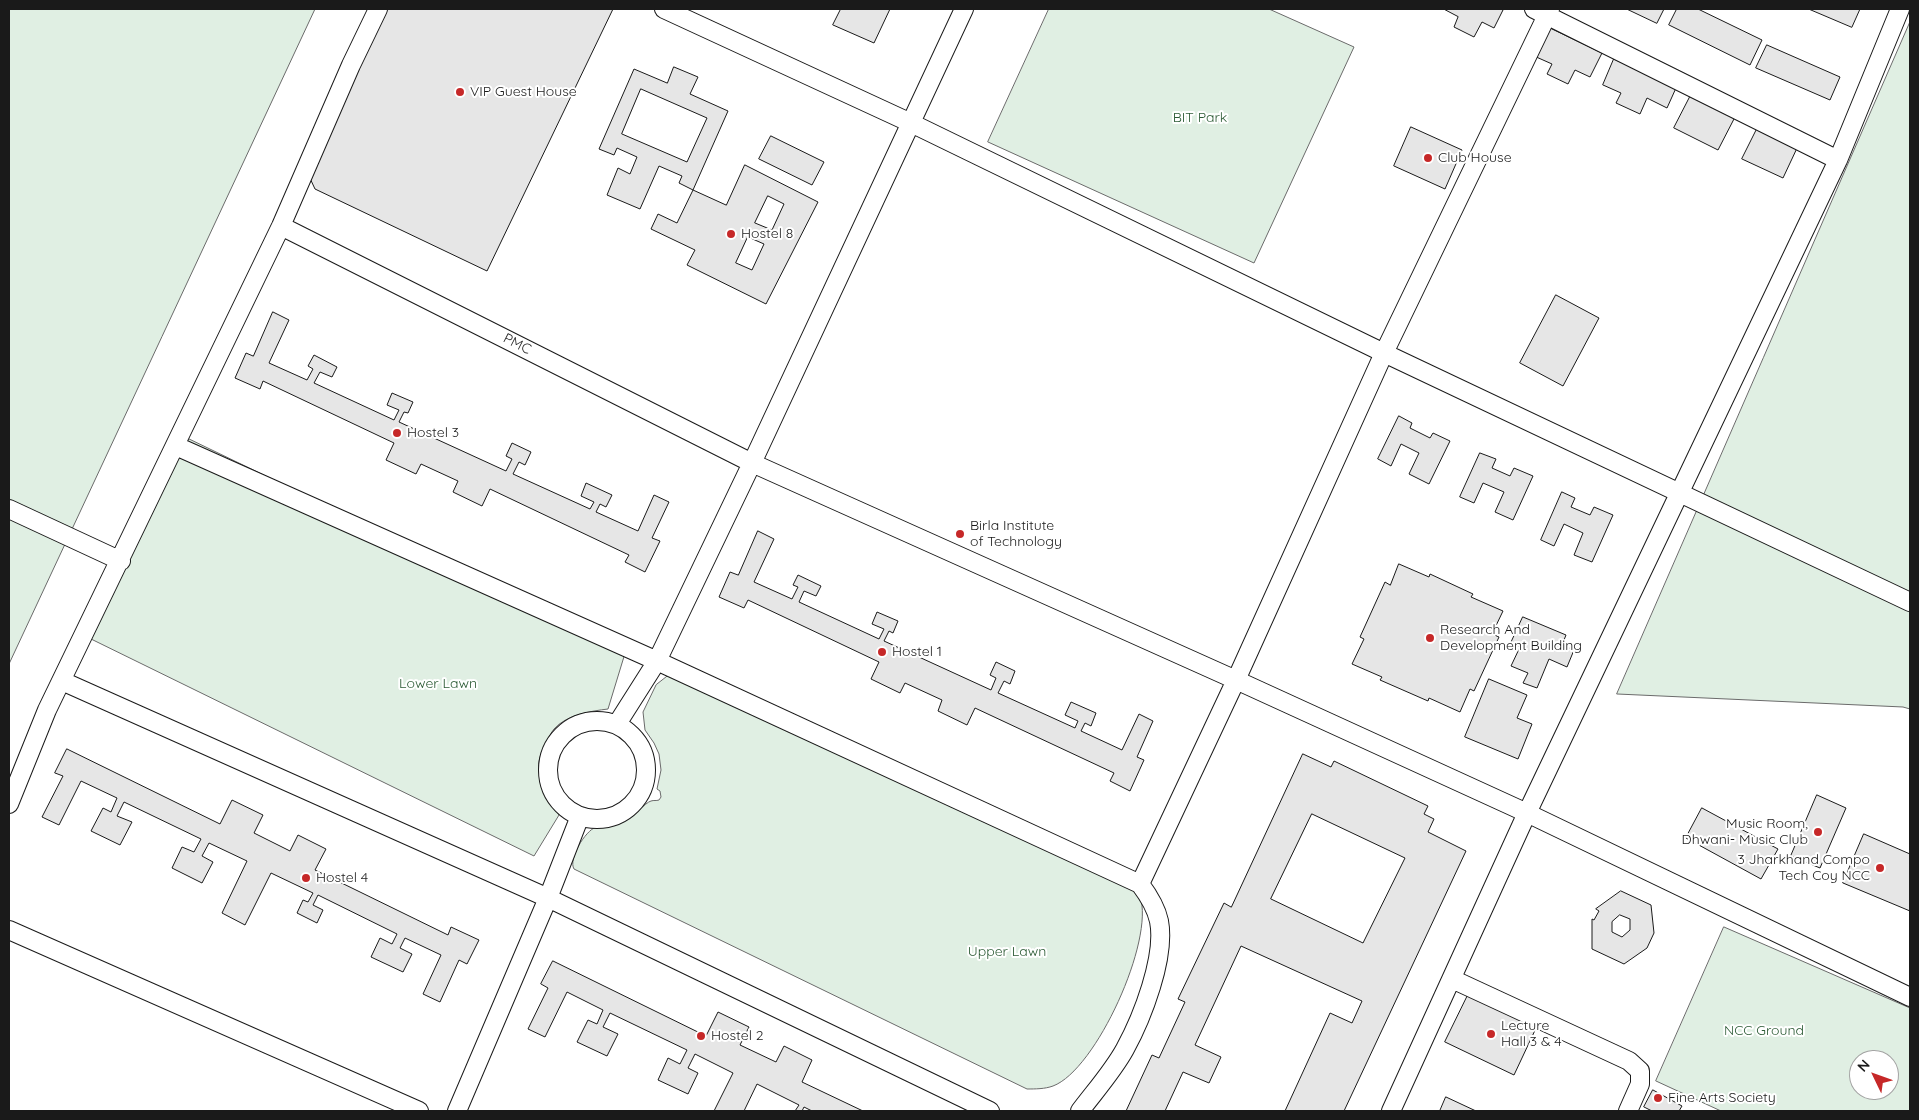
<!DOCTYPE html>
<style>
body{margin:0}
#map{position:relative;width:1919px;height:1120px;overflow:hidden;background:#fff;font-family:Quicksand,sans-serif}
canvas{display:block}
.frame{position:absolute;inset:0;border:10px solid #1a1a1a;pointer-events:none}
.north{position:absolute;left:1849px;top:1050px;width:50px;height:50px;box-sizing:border-box;background:#fff;border:1px solid #a3a3a3;border-radius:50%;rotate:312deg;font-size:14px;font-weight:700;line-height:20px;text-align:center;color:#1a1a1a}
.north::after{content:'';display:block;margin:auto;width:18px;height:22px;background:#c62828;clip-path:polygon(50% 0,100% 100%,50% 72%,0 100%)}
</style>
<div id="map">
<canvas width="1919" height="1120"></canvas>
<div class="frame"></div>
<div class="north">N</div>
</div>
<script>
const ctx = document.querySelector('canvas').getContext('2d');
ctx.lineJoin = 'round';
function paint(path, color) {
  ctx.fillStyle = color;
  ctx.fill(path, 'evenodd');
}
function stroke(path, color, width, dash) {
  ctx.strokeStyle = color;
  ctx.lineWidth = width;
  ctx.lineCap = dash ? 'butt' : 'round';
  ctx.setLineDash(dash || []);
  ctx.stroke(path);
}
function drawText(font, color, halo, rows, align = 'center') {
  ctx.font = font + ' Quicksand,sans-serif';
  ctx.lineWidth = 4;
  ctx.setLineDash([]);
  ctx.textBaseline = 'middle';
  ctx.strokeStyle = halo;
  ctx.fillStyle = color;
  for (const [text, x, y, turn = 0] of rows) {
    ctx.save();
    ctx.translate(x, y);
    ctx.rotate((+turn || 0) * Math.PI / 180);
    ctx.textAlign = isNaN(turn) ? turn : align;
    if (halo) ctx.strokeText(text, 0, 0);
    ctx.fillText(text, 0, 0);
    ctx.restore();
  }
}
const green = new Path2D(`
 M 9,9 L 315,9 L 9,664 Z
 M 1049,9 L 1269,9 L 1354,47 L 1254,263 L 988,142 Z
 M 1910,22 L 1910,709 L 1903,707 L 1617,694 Z
 M 185,437 L 626,650 L 608,709 C 591,711 566,715 554,729 C 551,732 549,739 547,743 C 544,748 540,755 539,761 C 536,779 550,800 559,815 L 534,856 L 91,639 Z
 M 669,675 L 1132,883 C 1135,887 1139,892 1140,896 C 1155,940 1096,1070 1053,1086 C 1045,1089 1035,1089 1027,1089 L 574,869 C 568,859 585,831 596,827 C 605,824 615,825 623,822 C 632,818 646,802 651,801 C 654,800 656,801 659,800 L 661,797 L 660,791 L 657,789 L 661,770 L 659,754 L 654,743 L 645,730 L 643,712 L 656,685 Z
 M 1724,927 L 1910,1008 L 1910,1111 L 1721,1111 L 1656,1081 ZM 1859,1060 L 1889,1060 L 1889,1090 L 1859,1090 Z`);
const building = new Path2D(`
 M 385,9 L 613,9 L 487,271 L 315,189 L 308,174 Z
 M 841,9 L 890,9 L 874,43 L 833,25 Z
 M 1444,9 L 1501,9 L 1503,10 L 1494,28 L 1482,22 L 1474,37 L 1454,27 L 1458,17 Z
 M 1627,9 L 1664,9 L 1657,23 Z
 M 1677,9 L 1698,9 L 1762,40 L 1750,65 L 1669,25 Z
 M 1809,9 L 1860,9 L 1852,27 Z
 M 1548,27 L 1602,53 L 1590,77 L 1575,70 L 1568,84 L 1547,74 L 1552,64 L 1534,56 Z
 M 1767,45 L 1840,77 L 1830,100 L 1756,68 Z
 M 1614,59 L 1676,88 L 1667,108 L 1647,98 L 1640,114 L 1616,103 L 1621,93 L 1603,85 Z
 M 674,67 L 698,77 L 690,94 L 728,111 L 693,190 L 679,183 L 682,176 L 659,166 L 640,209 L 607,195 L 618,168 L 630,174 L 637,157 L 617,148 L 614,155 L 599,149 L 634,69 L 667,83 ZM 641,89 L 707,118 L 687,162 L 622,134 Z
 M 1691,95 L 1735,117 L 1718,150 L 1674,128 Z
 M 1411,127 L 1462,150 L 1445,189 L 1394,166 Z
 M 1758,127 L 1798,146 L 1783,178 L 1742,159 Z
 M 771,136 L 824,162 L 812,185 L 759,159 Z
 M 745,165 L 818,202 L 766,304 L 687,265 L 695,250 L 651,229 L 658,214 L 677,223 L 693,190 L 726,205 ZM 768,196 L 784,204 L 772,230 L 755,223 ZM 748,237 L 764,244 L 752,270 L 736,263 Z
 M 1556,295 L 1599,318 L 1563,386 L 1520,363 Z
 M 273,312 L 289,320 L 269,363 L 307,380 L 313,369 L 308,366 L 314,355 L 337,367 L 332,377 L 320,372 L 314,383 L 394,420 L 399,410 L 387,405 L 392,393 L 413,402 L 408,413 L 404,412 L 399,422 L 506,471 L 512,459 L 506,456 L 512,443 L 531,452 L 525,465 L 519,462 L 513,474 L 590,509 L 594,502 L 581,496 L 586,483 L 612,495 L 606,507 L 600,504 L 596,512 L 638,531 L 654,495 L 669,502 L 652,538 L 660,541 L 645,572 L 625,562 L 629,555 L 490,489 L 482,506 L 453,492 L 458,481 L 421,464 L 416,474 L 386,460 L 394,443 L 263,381 L 260,389 L 235,378 L 246,353 L 253,356 Z
 M 1399,416 L 1412,423 L 1410,428 L 1430,438 L 1433,433 L 1450,441 L 1429,484 L 1409,474 L 1419,453 L 1401,444 L 1391,466 L 1378,459 Z
 M 1480,453 L 1496,459 L 1492,468 L 1510,476 L 1514,468 L 1533,476 L 1513,520 L 1495,512 L 1504,492 L 1483,483 L 1474,503 L 1460,497 Z
 M 1562,492 L 1575,498 L 1571,507 L 1590,515 L 1594,507 L 1613,515 L 1592,562 L 1574,555 L 1583,533 L 1564,524 L 1554,546 L 1541,540 Z
 M 758,531 L 774,539 L 754,582 L 792,599 L 798,587 L 793,585 L 798,575 L 821,586 L 816,596 L 804,591 L 799,602 L 879,639 L 884,629 L 872,624 L 877,612 L 898,621 L 893,633 L 889,631 L 884,641 L 991,690 L 996,678 L 990,675 L 996,662 L 1015,671 L 1010,684 L 1004,681 L 998,693 L 1075,728 L 1078,721 L 1065,715 L 1071,702 L 1096,713 L 1091,726 L 1085,723 L 1081,731 L 1122,750 L 1139,714 L 1153,721 L 1137,757 L 1144,760 L 1130,791 L 1110,781 L 1114,773 L 975,708 L 967,725 L 938,711 L 942,700 L 905,683 L 900,693 L 871,679 L 879,662 L 748,600 L 744,608 L 719,597 L 730,572 L 738,575 Z
 M 1399,564 L 1429,577 L 1430,574 L 1473,594 L 1471,597 L 1503,611 L 1492,634 L 1499,637 L 1474,691 L 1470,689 L 1460,712 L 1429,698 L 1428,701 L 1380,680 L 1382,677 L 1352,664 L 1364,639 L 1360,637 L 1385,582 L 1390,585 Z
 M 1523,617 L 1566,635 L 1562,645 L 1574,650 L 1567,667 L 1549,659 L 1537,688 L 1523,683 L 1528,673 L 1511,666 L 1520,647 L 1511,643 Z
 M 1489,679 L 1527,695 L 1517,718 L 1532,724 L 1518,759 L 1465,737 Z
 M 67,749 L 220,824 L 232,800 L 263,815 L 254,833 L 290,851 L 298,835 L 326,849 L 315,870 L 448,935 L 451,927 L 479,940 L 467,964 L 459,960 L 440,1002 L 423,994 L 441,955 L 405,938 L 400,948 L 412,954 L 403,972 L 371,957 L 380,938 L 392,944 L 397,934 L 318,895 L 313,905 L 323,910 L 317,923 L 297,913 L 303,900 L 308,902 L 313,893 L 271,873 L 245,925 L 222,913 L 247,861 L 209,843 L 202,856 L 213,862 L 202,883 L 172,868 L 182,847 L 194,852 L 201,839 L 124,802 L 117,816 L 132,822 L 120,845 L 91,831 L 103,808 L 111,812 L 117,798 L 81,781 L 59,825 L 42,817 L 63,776 L 55,773 Z
 M 1303,754 L 1331,767 L 1334,761 L 1428,806 L 1424,814 L 1434,819 L 1428,832 L 1466,851 L 1344,1111 L 1285,1111 L 1330,1013 L 1352,1023 L 1362,1001 L 1241,946 L 1195,1045 L 1221,1057 L 1209,1083 L 1183,1072 L 1165,1111 L 1126,1111 L 1152,1055 L 1159,1058 L 1185,1002 L 1178,999 L 1224,903 L 1231,907 ZM 1312,814 L 1405,858 L 1363,943 L 1271,899 Z
 M 1817,795 L 1846,808 L 1820,868 L 1791,856 Z
 M 1702,808 L 1778,849 L 1761,879 L 1686,838 Z
 M 1864,834 L 1910,854 L 1910,911 L 1843,883 Z
 M 1621,891 L 1651,905 L 1654,933 L 1647,948 L 1624,964 L 1592,949 L 1592,919 L 1594,920 L 1599,911 L 1596,909 ZM 1620,915 L 1630,919 L 1630,930 L 1622,937 L 1612,932 L 1612,922 Z
 M 553,961 L 706,1036 L 718,1012 L 749,1027 L 740,1045 L 776,1062 L 784,1046 L 812,1060 L 802,1082 L 863,1111 L 812,1111 L 804,1107 L 802,1111 L 795,1111 L 799,1105 L 757,1084 L 744,1111 L 714,1111 L 733,1073 L 695,1054 L 688,1068 L 698,1073 L 688,1094 L 658,1080 L 668,1058 L 680,1064 L 687,1050 L 610,1013 L 603,1027 L 618,1034 L 607,1056 L 577,1042 L 588,1020 L 597,1024 L 603,1010 L 567,992 L 545,1037 L 528,1029 L 548,988 L 541,984 Z
 M 1469,993 L 1537,1026 L 1514,1075 L 1445,1042 Z
 M 1653,1090 L 1682,1106 L 1679,1111 L 1652,1111 L 1644,1107 Z
 M 1446,1097 L 1476,1111 L 1440,1111 Z`);
const minor = new Path2D(`
 M 664,9 L 911,123 L 1384,353 L 1910,602
 M 1534,9 L 1838,160
 M 281,226 L 752,463 L 1236,680 L 1527,813 L 1910,997
 M 176,446 L 657,661 L 1140,884 C 1149,896 1156,907 1159,921 C 1166,957 1142,1018 1125,1049 C 1113,1071 1095,1091 1080,1111
 M 9,509 L 121,561
 M 62,681 L 548,898 L 990,1111
 M548 770a49 49 0 1 1 98 0a49 49 0 1 1-98 0Z
 M 617,724 L 657,661 L 752,463 L 964,9
 M 9,804 L 47,710 L 281,226 L 351,65 L 378,9
 M 1140,884 L 1236,680 L 1384,353 L 1550,9
 M 9,930 L 419,1111
 M 1452,979 L 1629,1061 L 1640,1071 L 1640,1084 L 1628,1111
 M 457,1111 L 548,898 L 580,816
 M 1391,1111 L 1527,813 L 1838,160 L 1900,9`);
const markers = [
 [460,92,5,"#c62828"],
 [1428,158,5,"#c62828"],
 [731,234,5,"#c62828"],
 [397,433,5,"#c62828"],
 [960,534,5,"#c62828"],
 [1430,638,5,"#c62828"],
 [882,652,5,"#c62828"],
 [1818,832,5,"#c62828"],
 [1880,868,5,"#c62828"],
 [306,878,5,"#c62828"],
 [1491,1034,5,"#c62828"],
 [701,1036,5,"#c62828"],
 [1658,1098,5,"#c62828"]
];
const poiNames = [
 ["VIP Guest House",470,92],
 ["Club House",1438,158],
 ["Hostel 8",741,234],
 ["Hostel 3",407,433],
 ["Birla Institute",970,526],
 ["of Technology",970,542],
 ["Research And",1440,630],
 ["Development Building",1440,646],
 ["Hostel 1",892,652],
 ["Music Room,",1808,824,"right"],
 ["Dhwani- Music Club",1808,840,"right"],
 ["3 Jharkhand Compo",1870,860,"right"],
 ["Tech Coy NCC",1870,876,"right"],
 ["Hostel 4",316,878],
 ["Lecture",1501,1026],
 ["Hall 3 & 4",1501,1042],
 ["Hostel 2",711,1036],
 ["Fine Arts Society",1668,1098]
];
const parkNames = [
 ["BIT Park",1200,118],
 ["Lower Lawn",438,684],
 ["Upper Lawn",1007,952],
 ["NCC Ground",1764,1031]
];
const streetNames = [
 ["PMC",517,344,27]
];
paint(green, '#e0efe3');
stroke(green, '#6a6a6a', 1);
paint(building, '#e6e6e6');
stroke(building, '#1a1a1a', 1);
stroke(minor, '#1a1a1a', 20);
stroke(minor, '#fff', 18);
for (const [x, y, r, color] of markers) {
  const dot = new Path2D();
  dot.arc(x, y, r, 0, 2 * Math.PI);
  ctx.fillStyle = color;
  ctx.fill(dot);
  stroke(dot, '#fff', 2);
}
drawText('14px', '#1a1a1a', '#fff', poiNames, 'left');
drawText('14px', '#2b5a34', '#fff', parkNames);
drawText('14px', '#1a1a1a', '#fff', streetNames);
</script>
